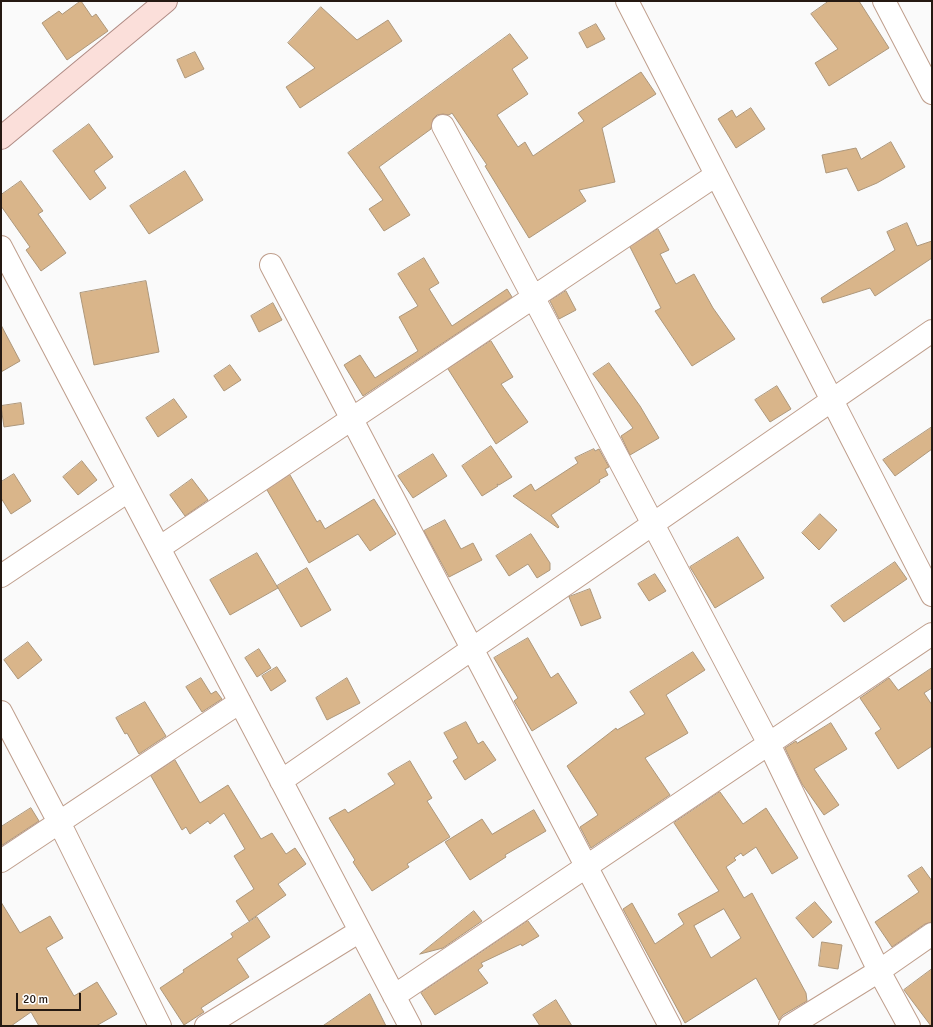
<!DOCTYPE html>
<style>
body{margin:0}
#map{position:relative;width:933px;height:1027px;overflow:hidden;background:#fafafa;font-family:Signika,sans-serif}
canvas{display:block}
.frame{position:absolute;inset:0;border:2px solid #251912;pointer-events:none}
.scale{position:absolute;left:16px;top:993px;width:65px;height:18px;box-sizing:border-box;border:2px solid #251912;border-top:0;padding-left:5px;font-size:12px;line-height:14px;white-space:nowrap;color:#251912;-webkit-text-stroke:3px #fff;paint-order:stroke}
</style>
<div id="map">
<canvas width="933" height="1027"></canvas>
<div class="frame"></div>
<div class="scale">20 m</div>
</div>
<script>
const ctx = document.querySelector('canvas').getContext('2d');
ctx.lineJoin = 'round';
function paint(path, color) {
  ctx.fillStyle = color;
  ctx.fill(path, 'evenodd');
}
function stroke(path, color, width, dash) {
  ctx.strokeStyle = color;
  ctx.lineWidth = width;
  ctx.lineCap = dash ? 'butt' : 'round';
  ctx.setLineDash(dash || []);
  ctx.stroke(path);
}
const building = new Path2D(`
 M 81,1 L 92,17 L 96,14 L 108,31 L 67,60 L 42,23 L 59,11 L 62,14 Z
 M 829,1 L 859,1 L 889,48 L 829,86 L 815,63 L 838,49 L 811,14 Z
 M 321,7 L 357,40 L 388,20 L 402,41 L 300,108 L 286,87 L 315,68 L 288,43 Z
 M 596,24 L 605,39 L 587,48 L 579,33 Z
 M 510,34 L 528,58 L 512,69 L 528,94 L 497,115 L 518,147 L 525,142 L 533,156 L 584,121 L 578,113 L 641,72 L 656,94 L 602,128 L 615,182 L 579,190 L 586,201 L 529,238 L 485,166 L 487,165 L 452,113 L 449,115 L 443,114 L 437,115 L 433,119 L 431,129 L 379,167 L 410,215 L 384,231 L 369,209 L 383,200 L 348,153 Z
 M 195,52 L 204,69 L 185,78 L 177,60 Z
 M 751,108 L 765,129 L 736,148 L 718,119 L 732,110 L 736,117 Z
 M 89,124 L 113,157 L 94,171 L 106,188 L 90,200 L 53,151 Z
 M 891,142 L 905,167 L 877,183 L 858,191 L 847,168 L 826,173 L 822,155 L 856,148 L 861,159 Z
 M 185,171 L 203,200 L 149,234 L 130,206 Z
 M 21,181 L 43,211 L 38,214 L 66,253 L 41,271 L 26,250 L 30,247 L 1,206 L 1,195 Z
 M 907,223 L 917,246 L 932,241 L 932,258 L 875,296 L 870,288 L 823,303 L 821,298 L 895,250 L 887,232 Z
 M 658,229 L 669,250 L 660,254 L 676,284 L 694,274 L 713,308 L 735,339 L 692,366 L 655,311 L 661,308 L 630,247 Z
 M 424,258 L 439,283 L 429,289 L 452,326 L 507,289 L 512,297 L 363,396 L 344,365 L 360,355 L 375,378 L 418,351 L 399,317 L 418,306 L 398,274 Z
 M 146,281 L 159,352 L 94,365 L 80,293 Z
 M 566,291 L 576,310 L 559,319 L 550,301 Z
 M 273,303 L 282,320 L 259,332 L 251,316 Z
 M 1,325 L 20,361 L 1,372 Z
 M 491,341 L 513,377 L 501,384 L 528,422 L 496,444 L 448,369 Z
 M 609,363 L 640,406 L 659,438 L 630,455 L 621,436 L 633,428 L 593,374 Z
 M 230,365 L 241,380 L 224,391 L 214,376 Z
 M 777,386 L 791,409 L 770,422 L 755,400 Z
 M 174,399 L 187,417 L 158,437 L 146,418 Z
 M 21,403 L 24,424 L 4,427 L 1,406 Z
 M 932,427 L 932,449 L 895,476 L 883,460 Z
 M 491,446 L 512,477 L 499,485 L 497,484 L 498,486 L 482,496 L 462,466 Z
 M 594,449 L 595,451 L 599,449 L 609,467 L 605,469 L 608,475 L 599,480 L 600,482 L 551,515 L 559,527 L 558,528 L 513,496 L 531,484 L 535,491 L 578,463 L 575,458 Z
 M 433,454 L 447,476 L 413,498 L 398,476 Z
 M 82,461 L 97,480 L 78,495 L 63,477 Z
 M 14,474 L 31,501 L 11,514 L 1,498 L 1,482 Z
 M 290,475 L 317,522 L 320,520 L 325,529 L 374,499 L 396,534 L 370,551 L 358,534 L 309,563 L 267,490 Z
 M 192,479 L 208,500 L 185,516 L 170,495 Z
 M 820,514 L 837,530 L 819,550 L 802,533 Z
 M 445,520 L 461,549 L 473,543 L 482,560 L 449,577 L 424,531 Z
 M 531,534 L 550,563 L 550,570 L 537,578 L 528,564 L 509,576 L 496,556 Z
 M 738,537 L 764,578 L 715,608 L 690,567 Z
 M 257,553 L 278,588 L 230,615 L 210,580 Z
 M 895,562 L 907,579 L 844,622 L 831,606 Z
 M 307,568 L 331,610 L 301,627 L 277,586 Z
 M 655,574 L 666,591 L 649,601 L 638,584 Z
 M 590,589 L 601,618 L 581,626 L 569,597 Z
 M 528,638 L 551,678 L 558,673 L 577,703 L 532,731 L 514,701 L 518,698 L 494,658 Z
 M 28,642 L 42,660 L 18,679 L 4,660 Z
 M 259,649 L 271,668 L 257,677 L 245,658 Z
 M 693,652 L 705,670 L 666,695 L 688,733 L 645,758 L 670,795 L 591,848 L 580,827 L 598,815 L 567,766 L 616,728 L 617,730 L 645,714 L 630,692 Z
 M 277,667 L 286,681 L 271,691 L 262,676 Z
 M 932,668 L 932,688 L 924,693 L 932,705 L 932,746 L 898,769 L 875,733 L 881,729 L 860,698 L 889,678 L 898,690 Z
 M 201,678 L 211,694 L 216,691 L 222,699 L 202,712 L 186,687 Z
 M 347,678 L 360,703 L 327,720 L 316,698 Z
 M 145,702 L 166,736 L 139,754 L 127,733 L 125,734 L 116,718 Z
 M 466,722 L 478,744 L 483,741 L 496,760 L 465,780 L 453,761 L 458,758 L 444,733 Z
 M 831,723 L 847,749 L 814,769 L 839,805 L 824,815 L 802,784 L 785,748 L 796,741 L 797,743 Z
 M 175,760 L 200,803 L 228,785 L 261,839 L 272,833 L 286,854 L 295,848 L 306,864 L 278,884 L 286,895 L 249,921 L 236,901 L 254,889 L 234,856 L 245,849 L 224,813 L 210,824 L 208,821 L 190,834 L 186,827 L 182,830 L 151,776 Z
 M 410,761 L 432,798 L 427,801 L 450,837 L 407,864 L 409,867 L 372,891 L 353,862 L 355,860 L 329,818 L 345,809 L 348,813 L 395,784 L 388,774 Z
 M 720,792 L 743,824 L 766,808 L 798,858 L 772,874 L 756,847 L 743,856 L 741,853 L 734,858 L 736,860 L 726,867 L 744,898 L 752,893 L 806,993 L 807,1001 L 783,1015 L 779,1020 L 756,978 L 685,1023 L 623,909 L 632,903 L 655,944 L 684,924 L 678,914 L 719,891 L 674,823 ZM 724,909 L 741,938 L 711,958 L 694,926 Z
 M 31,808 L 39,821 L 1,846 L 1,827 Z
 M 534,810 L 546,831 L 505,855 L 506,857 L 470,880 L 445,842 L 482,819 L 492,834 Z
 M 922,867 L 932,881 L 932,922 L 925,924 L 892,947 L 875,922 L 919,892 L 908,876 Z
 M 1,902 L 20,933 L 50,916 L 63,938 L 46,948 L 74,996 L 97,982 L 117,1014 L 96,1026 L 39,1026 L 31,1012 L 11,1026 L 1,1026 Z
 M 815,902 L 832,922 L 813,938 L 796,918 Z
 M 474,911 L 482,921 L 443,948 L 420,954 Z
 M 257,917 L 270,937 L 237,959 L 249,977 L 201,1008 L 204,1012 L 184,1025 L 160,988 L 184,972 L 183,970 L 233,937 L 231,934 Z
 M 528,921 L 539,936 L 522,946 L 521,944 L 481,963 L 483,966 L 478,970 L 488,983 L 435,1015 L 421,993 Z
 M 822,942 L 842,945 L 838,969 L 819,966 Z
 M 932,969 L 932,1026 L 931,1026 L 904,990 Z
 M 370,994 L 386,1026 L 323,1026 Z
 M 556,1000 L 572,1026 L 540,1026 L 533,1015 Z`);
const minor = new Path2D(`
 M 627,1 L 932,595
 M 884,1 L 932,93
 M 443,126 L 769,744 L 879,971 L 909,1026
 M 1,247 L 410,1026
 M 271,265 L 670,1026
 M 159,548 L 716,175
 M 1,576 L 128,491
 M 1,712 L 64,832 L 160,1026
 M 281,781 L 932,331
 M 1,861 L 240,702
 M 394,996 L 932,634
 M 206,1026 L 360,931
 M 790,1026 L 879,971 L 932,934`);
const major = new Path2D(`
 M 1,138 L 166,1`);
paint(building, '#d9b58a');
stroke(building, '#ad977b', 1);
stroke(minor, '#bf9e8c', 24);
stroke(major, '#af8b84', 24);
stroke(minor, '#fff', 22);
stroke(major, '#fbdfda', 22);
</script>
